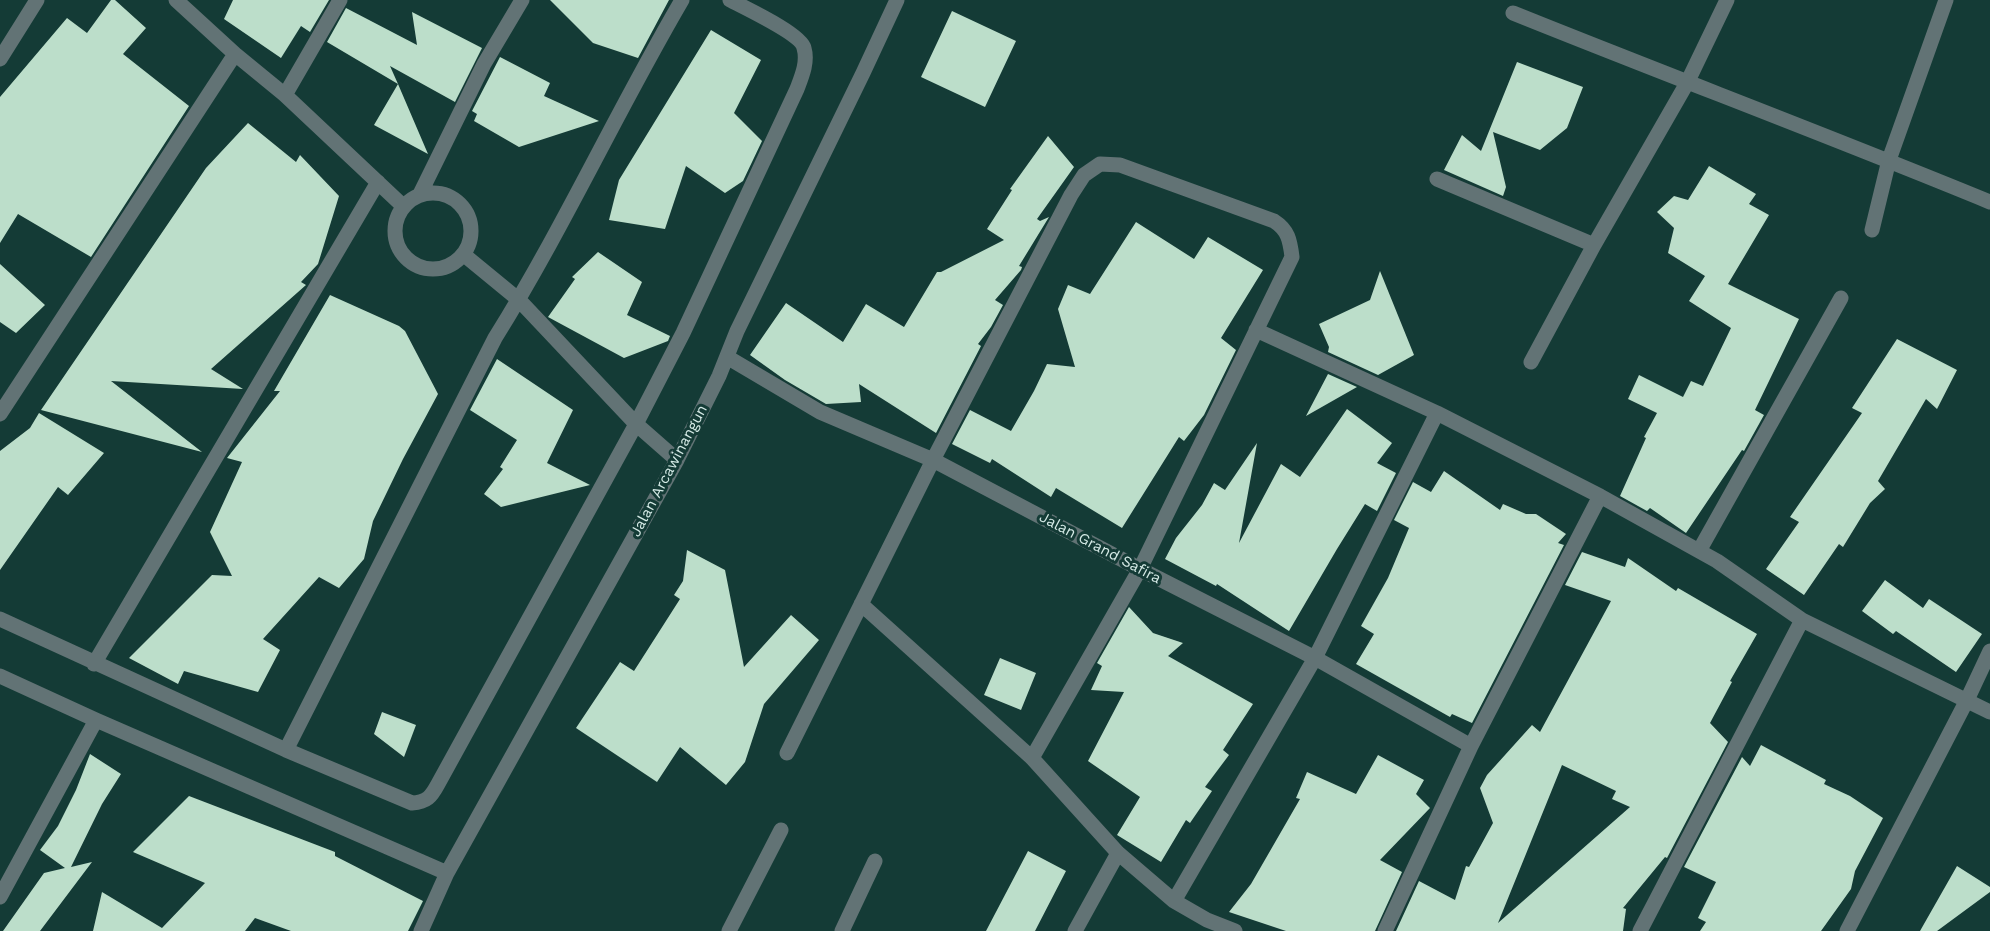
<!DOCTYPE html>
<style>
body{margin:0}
canvas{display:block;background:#143b36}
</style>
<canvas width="1990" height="931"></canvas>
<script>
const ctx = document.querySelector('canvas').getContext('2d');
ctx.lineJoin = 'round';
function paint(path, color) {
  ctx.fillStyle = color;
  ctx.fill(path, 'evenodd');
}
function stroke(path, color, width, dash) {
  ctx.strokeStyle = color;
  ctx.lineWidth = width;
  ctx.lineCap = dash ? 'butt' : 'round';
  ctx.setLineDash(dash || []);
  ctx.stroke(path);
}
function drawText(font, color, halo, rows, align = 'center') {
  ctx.font = font + ' "Work Sans",sans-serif';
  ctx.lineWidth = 6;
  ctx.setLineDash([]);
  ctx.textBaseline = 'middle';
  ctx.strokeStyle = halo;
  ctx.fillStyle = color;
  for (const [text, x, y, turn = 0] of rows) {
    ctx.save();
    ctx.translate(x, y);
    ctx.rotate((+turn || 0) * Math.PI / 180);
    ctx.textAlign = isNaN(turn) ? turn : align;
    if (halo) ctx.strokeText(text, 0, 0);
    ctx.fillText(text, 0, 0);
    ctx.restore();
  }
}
const building = new Path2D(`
 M 111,0 L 115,0 L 146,28 L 123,54 L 189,106 L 91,257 L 18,214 L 0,243 L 0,97 L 67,18 L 87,33 Z
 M 233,0 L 329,0 L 310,32 L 301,26 L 281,58 L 224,19 Z
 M 550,0 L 669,0 L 638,58 L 593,43 Z
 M 346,8 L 417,45 L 412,12 L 482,48 L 455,102 L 390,66 L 398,84 L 327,42 Z
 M 952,11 L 1016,41 L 985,107 L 921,77 Z
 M 711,30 L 761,60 L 734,113 L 762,141 L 743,181 L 725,193 L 686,166 L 665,229 L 609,220 L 619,180 Z
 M 500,57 L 550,83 L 544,96 L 599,121 L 519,147 L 474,121 L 477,114 L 472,111 Z
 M 1517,62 L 1583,87 L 1567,128 L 1540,150 L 1493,132 L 1506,187 L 1503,196 L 1444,170 L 1462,135 L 1481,151 Z
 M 398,84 L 428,154 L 374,125 Z
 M 248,123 L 296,162 L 300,155 L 339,196 L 318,264 L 301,282 L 306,285 L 211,369 L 243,389 L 111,381 L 202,452 L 41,410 L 206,168 Z
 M 1048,136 L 1074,167 L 1037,219 L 1040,221 L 1049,217 L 1019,266 L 1022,267 L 1021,270 L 995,300 L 1003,305 L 991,327 L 978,344 L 981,346 L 936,433 L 859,384 L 861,402 L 826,404 L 785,380 L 750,355 L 786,303 L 843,342 L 866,304 L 904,327 L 937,272 L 941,272 L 1004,240 L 987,229 L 1012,190 L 1010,189 Z
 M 1709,166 L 1756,194 L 1749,204 L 1769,215 L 1728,284 L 1799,319 L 1755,410 L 1764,415 L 1744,451 L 1742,450 L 1686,533 L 1650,508 L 1647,511 L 1620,496 L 1646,438 L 1644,437 L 1657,413 L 1628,399 L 1639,375 L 1683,397 L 1691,381 L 1703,386 L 1731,328 L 1689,301 L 1705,276 L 1668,253 L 1674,228 L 1657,212 L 1674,196 L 1688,200 Z
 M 1136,222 L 1194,259 L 1208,237 L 1263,270 L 1221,338 L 1236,350 L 1204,415 L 1184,441 L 1179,437 L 1122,528 L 1056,488 L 1051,497 L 992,459 L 990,463 L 952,444 L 970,410 L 1011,431 L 1034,391 L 1047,364 L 1075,367 L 1058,309 L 1068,285 L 1090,294 Z
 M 598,252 L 642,282 L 627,315 L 670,336 L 668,341 L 624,358 L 548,317 L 575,279 L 572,277 Z
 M 0,264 L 45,305 L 16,333 L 0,322 Z
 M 1380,271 L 1414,355 L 1378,375 L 1328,352 L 1329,347 L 1319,324 L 1370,300 Z
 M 330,295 L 399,326 L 405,331 L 438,394 L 403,459 L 373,521 L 364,559 L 339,588 L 319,577 L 263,639 L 280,650 L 258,692 L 184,671 L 178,684 L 129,658 L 212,575 L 232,576 L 210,532 L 242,462 L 227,458 L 280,391 L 274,391 Z
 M 1897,339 L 1957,370 L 1937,409 L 1926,399 L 1878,481 L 1885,489 L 1870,503 L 1843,547 L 1839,544 L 1804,595 L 1766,569 L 1799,522 L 1790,517 L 1862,413 L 1852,408 Z
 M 497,359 L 573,410 L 547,463 L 590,485 L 501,507 L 484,494 L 503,469 L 500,467 L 517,440 L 470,410 Z
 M 1328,374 L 1357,387 L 1306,416 Z
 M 1347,409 L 1392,443 L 1377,463 L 1396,473 L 1377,511 L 1365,504 L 1337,549 L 1289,631 L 1217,584 L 1216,586 L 1165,559 L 1176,538 L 1202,505 L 1214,483 L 1225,490 L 1257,443 L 1239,543 L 1281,464 L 1300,477 Z
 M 39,413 L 104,453 L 68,495 L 58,487 L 0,570 L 0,451 L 30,428 Z
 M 1444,471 L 1500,510 L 1503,504 L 1526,514 L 1536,514 L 1566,534 L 1558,543 L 1564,545 L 1472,723 L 1452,714 L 1450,717 L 1356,664 L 1374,634 L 1361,626 L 1388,578 L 1409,528 L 1394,520 L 1413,482 L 1431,492 Z
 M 687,550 L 725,570 L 744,667 L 791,615 L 819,640 L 764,704 L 745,762 L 726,785 L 680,747 L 657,782 L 576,728 L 620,662 L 634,671 L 680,599 L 674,595 L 683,581 Z
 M 1582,552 L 1625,567 L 1628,558 L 1676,591 L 1678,588 L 1757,634 L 1730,681 L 1732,682 L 1710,723 L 1728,742 L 1667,858 L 1665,857 L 1623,908 L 1626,909 L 1623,931 L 1396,931 L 1419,881 L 1455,900 L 1466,866 L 1469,867 L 1493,823 L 1480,788 L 1487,775 L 1532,725 L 1540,732 L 1611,601 L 1565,585 ZM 1562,765 L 1616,791 L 1612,799 L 1630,807 L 1498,923 Z
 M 1885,580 L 1923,608 L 1929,599 L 1982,634 L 1956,672 L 1896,631 L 1893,634 L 1862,611 Z
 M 1129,607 L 1153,633 L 1183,643 L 1168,656 L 1253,704 L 1223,750 L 1229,755 L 1205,787 L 1212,791 L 1190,823 L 1186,820 L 1161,862 L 1117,835 L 1140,797 L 1088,761 L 1124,692 L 1091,690 L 1102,666 L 1097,663 Z
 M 1000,658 L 1036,673 L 1021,710 L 984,695 Z
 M 382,712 L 416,725 L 404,757 L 374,734 Z
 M 1761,745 L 1826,780 L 1824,784 L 1850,796 L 1883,818 L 1855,871 L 1851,889 L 1821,931 L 1700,931 L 1706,922 L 1698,918 L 1716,882 L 1684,867 L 1742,757 L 1750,766 Z
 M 90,754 L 121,774 L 102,804 L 71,867 L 92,862 L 40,931 L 3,931 L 44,873 L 65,868 L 40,850 L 58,826 L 76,790 Z
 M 1378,755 L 1424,780 L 1416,794 L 1430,808 L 1380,860 L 1402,872 L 1375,931 L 1286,931 L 1229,912 L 1251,884 L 1300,799 L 1296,798 L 1307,772 L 1356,794 Z
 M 189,796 L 335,852 L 335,856 L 423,901 L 408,931 L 291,931 L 255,918 L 245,931 L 93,931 L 102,892 L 162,928 L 205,883 L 133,852 Z
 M 1028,851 L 1066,871 L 1035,931 L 986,931 Z
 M 1957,866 L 1990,887 L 1990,892 L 1937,931 L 1920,931 Z`);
const minor = new Path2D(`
 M 176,0 L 235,54 L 285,95 L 403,206
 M 1513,13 C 1672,77 1832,137 1990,202
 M 0,59 L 37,0
 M 285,95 L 340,0
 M 1437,179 L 1594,245
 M395 231a38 38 0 1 1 76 0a38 38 0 1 1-76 0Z
 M 420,194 L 484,64 L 522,0
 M 1872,230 L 1889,160 L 1946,0
 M 463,254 L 519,300 L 636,424 L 677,460
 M 1256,330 L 1437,413 L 1600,496 L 1717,561 L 1802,620 L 1990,712
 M 727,357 L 820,412 L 933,460 L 1140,569 L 1315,658 L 1471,746
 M 1531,362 L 1594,245 L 1687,83 L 1727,0
 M 0,414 L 235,54
 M 1699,551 L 1841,298
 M 861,604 L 1032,758 L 1118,853 L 1174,901 L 1207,920 L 1235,931
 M 0,619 L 286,750 L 412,803 C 427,802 431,797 438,784 L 636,424 L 683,333 L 797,89 C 802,76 808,62 804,48 C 801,34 745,8 730,0
 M 94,664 L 378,182
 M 0,676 L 96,720 L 447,873
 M 286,750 L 495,338 C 563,229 617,111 682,0
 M 787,753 L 933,460 L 1071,195 L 1084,175 L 1100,164 L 1120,165 L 1274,221 C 1288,230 1290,240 1292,257 L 1140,569 L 1032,758
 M 0,897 L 96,720
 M 1174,901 L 1315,658 L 1437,413
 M 421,931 L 447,873 L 677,460 L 719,376 L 737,331 L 863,73 L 897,0
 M 729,931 L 781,830
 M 842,931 L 875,861
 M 1075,931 L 1118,853
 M 1385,931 L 1471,746 L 1600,496
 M 1640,931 L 1802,620
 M 1847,931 L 1967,700 L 1990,651`);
const streetNames = [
 ["Jalan Arcawinangun",669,471,-62],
 ["Jalan Grand Safira",1100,548,28]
];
paint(building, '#bcdeca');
stroke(minor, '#627375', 15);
drawText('15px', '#d5eae6', '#143b36', streetNames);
</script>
